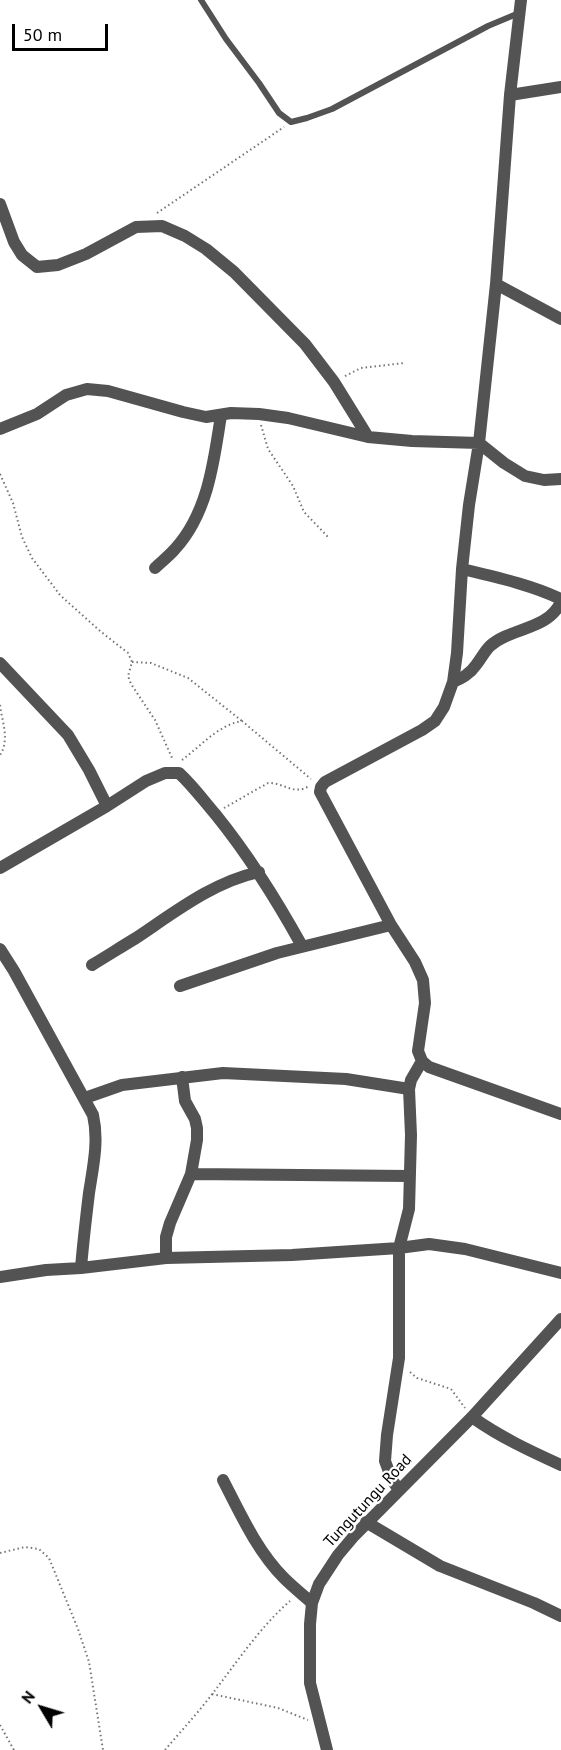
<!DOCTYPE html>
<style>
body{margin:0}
#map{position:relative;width:561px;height:1750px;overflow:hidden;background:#fff;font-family:"PT Sans",sans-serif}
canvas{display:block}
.north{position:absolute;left:12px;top:1678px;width:60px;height:60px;-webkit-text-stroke:4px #fff;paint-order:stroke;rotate:308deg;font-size:16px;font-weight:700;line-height:24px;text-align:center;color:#000}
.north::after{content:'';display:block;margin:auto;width:21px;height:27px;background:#000;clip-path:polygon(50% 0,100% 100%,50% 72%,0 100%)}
.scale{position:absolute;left:12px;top:24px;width:96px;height:27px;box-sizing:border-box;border:3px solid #000;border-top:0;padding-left:8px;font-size:18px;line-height:21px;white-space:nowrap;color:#000;-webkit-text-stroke:4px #fff;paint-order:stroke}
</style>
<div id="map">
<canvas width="561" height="1750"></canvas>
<div class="north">N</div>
<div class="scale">50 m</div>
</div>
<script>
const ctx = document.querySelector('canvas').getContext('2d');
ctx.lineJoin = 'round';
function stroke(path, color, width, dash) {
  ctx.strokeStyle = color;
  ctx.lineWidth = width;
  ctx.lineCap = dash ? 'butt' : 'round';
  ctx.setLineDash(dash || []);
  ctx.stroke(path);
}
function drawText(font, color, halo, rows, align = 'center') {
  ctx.font = font + ' "PT Sans",sans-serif';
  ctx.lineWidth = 4.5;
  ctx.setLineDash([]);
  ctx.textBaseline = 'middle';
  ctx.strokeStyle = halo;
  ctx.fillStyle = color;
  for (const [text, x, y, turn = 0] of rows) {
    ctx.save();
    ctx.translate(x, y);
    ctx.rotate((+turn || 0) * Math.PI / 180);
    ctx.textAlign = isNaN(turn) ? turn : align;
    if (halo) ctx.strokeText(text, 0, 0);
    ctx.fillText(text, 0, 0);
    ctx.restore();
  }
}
const path = new Path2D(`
 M 157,213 L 284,127
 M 345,376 L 361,368 L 404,363
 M 261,425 L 268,449 L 293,486 L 304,512 L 329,538
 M 0,474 L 13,503 L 22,537 L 32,558 L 60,595 L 100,631 L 128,653 L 132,662 L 128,676 L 131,684 L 155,720 L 173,760
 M 132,662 L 151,663 L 188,678 L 242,721
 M 0,705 C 2,722 10,740 0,755
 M 182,760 C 201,746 218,725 242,721 L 311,779
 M 224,808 L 268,783 C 283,782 294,796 309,786
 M 410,1372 L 417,1378 L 451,1389 L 465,1408
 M 0,1553 L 25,1547 L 39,1549 L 49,1558 L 78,1629 L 89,1662 L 103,1750
 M 212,1694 L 278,1708 L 308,1720
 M 0,1725 L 14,1750
 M 165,1750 C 181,1731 198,1713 213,1693 C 237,1662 260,1627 290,1601`);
const lane = new Path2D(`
 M 201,0 L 226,39 L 259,83 L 279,113 L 291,122 L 307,118 L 332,109 L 488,26 L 519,13`);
const street = new Path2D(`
 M 521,0 L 510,95 L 496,284 L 479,443 L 469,505 L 462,569 L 457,653 L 453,682 L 444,707 L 435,721 L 422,730 L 325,782 L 321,787 L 320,792 L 391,925 L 415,962 L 423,980 L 425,1003 L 418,1051 L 422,1061 L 429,1067 L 561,1114
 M 510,95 L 561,87
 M 0,204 L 14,242 L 22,255 L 37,267 L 58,265 L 86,254 L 136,227 L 162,226 L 185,236 L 206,249 L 234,272 L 305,344 L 334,382 L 368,437
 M 496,284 L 561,319
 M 0,429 L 37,414 L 66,395 L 87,389 L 108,391 L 183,412 L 206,417 L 231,413 L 259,414 L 288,418 L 368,437 L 412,441 L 479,443 L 504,463 L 525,476 L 544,480 L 561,479
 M 155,568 C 161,562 169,556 175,549 C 208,513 214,461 221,415
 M 462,569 C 495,577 529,584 561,599
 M 0,663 L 68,735 L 89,770 L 107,806
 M 453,682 C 462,678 470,674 476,665 C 481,659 484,652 490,646 C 511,627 547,631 561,602
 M 0,868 L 107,806 L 146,781 L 165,773 L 179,773 C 193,786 204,801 216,815 C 250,857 276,899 302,946
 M 0,949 L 14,971 L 93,1115 C 99,1141 93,1167 89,1193 C 86,1218 83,1243 81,1268
 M 92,965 C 107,956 121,947 136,938 C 175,912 213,882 259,872
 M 180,986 L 277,953 L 391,925
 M 85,1098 L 122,1085 L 223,1073 L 346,1079 L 409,1089
 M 191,1174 L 409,1176
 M 166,1258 L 166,1237 L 170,1223 L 191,1174 L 197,1140 L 197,1128 L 195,1119 L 185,1101 L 182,1077
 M 0,1277 L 46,1270 L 81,1268 L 166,1258 L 292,1255 L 399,1248 L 429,1244 L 465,1249 L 561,1273
 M 472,1417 C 500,1437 530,1451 561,1465
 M 223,1480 C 240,1513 257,1551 284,1578 C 293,1587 303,1595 312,1603
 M 399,1490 L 392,1480 L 385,1461 L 387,1435 L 399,1358 L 399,1248 L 409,1209 L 411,1135 L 409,1089 L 411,1080 L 422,1061
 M 366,1522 L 440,1566 L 534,1603 L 561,1616
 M 327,1750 L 310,1683 L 310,1624 L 312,1603 L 319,1584 L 338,1555 L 354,1536 L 472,1417 L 561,1319`);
const streetNames = [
 ["Tungutungu Road",368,1501,-47]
];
stroke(path, '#757575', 2, [1.5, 3]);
stroke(lane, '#535353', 6);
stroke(street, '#535353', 12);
drawText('16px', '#000', '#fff', streetNames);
</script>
